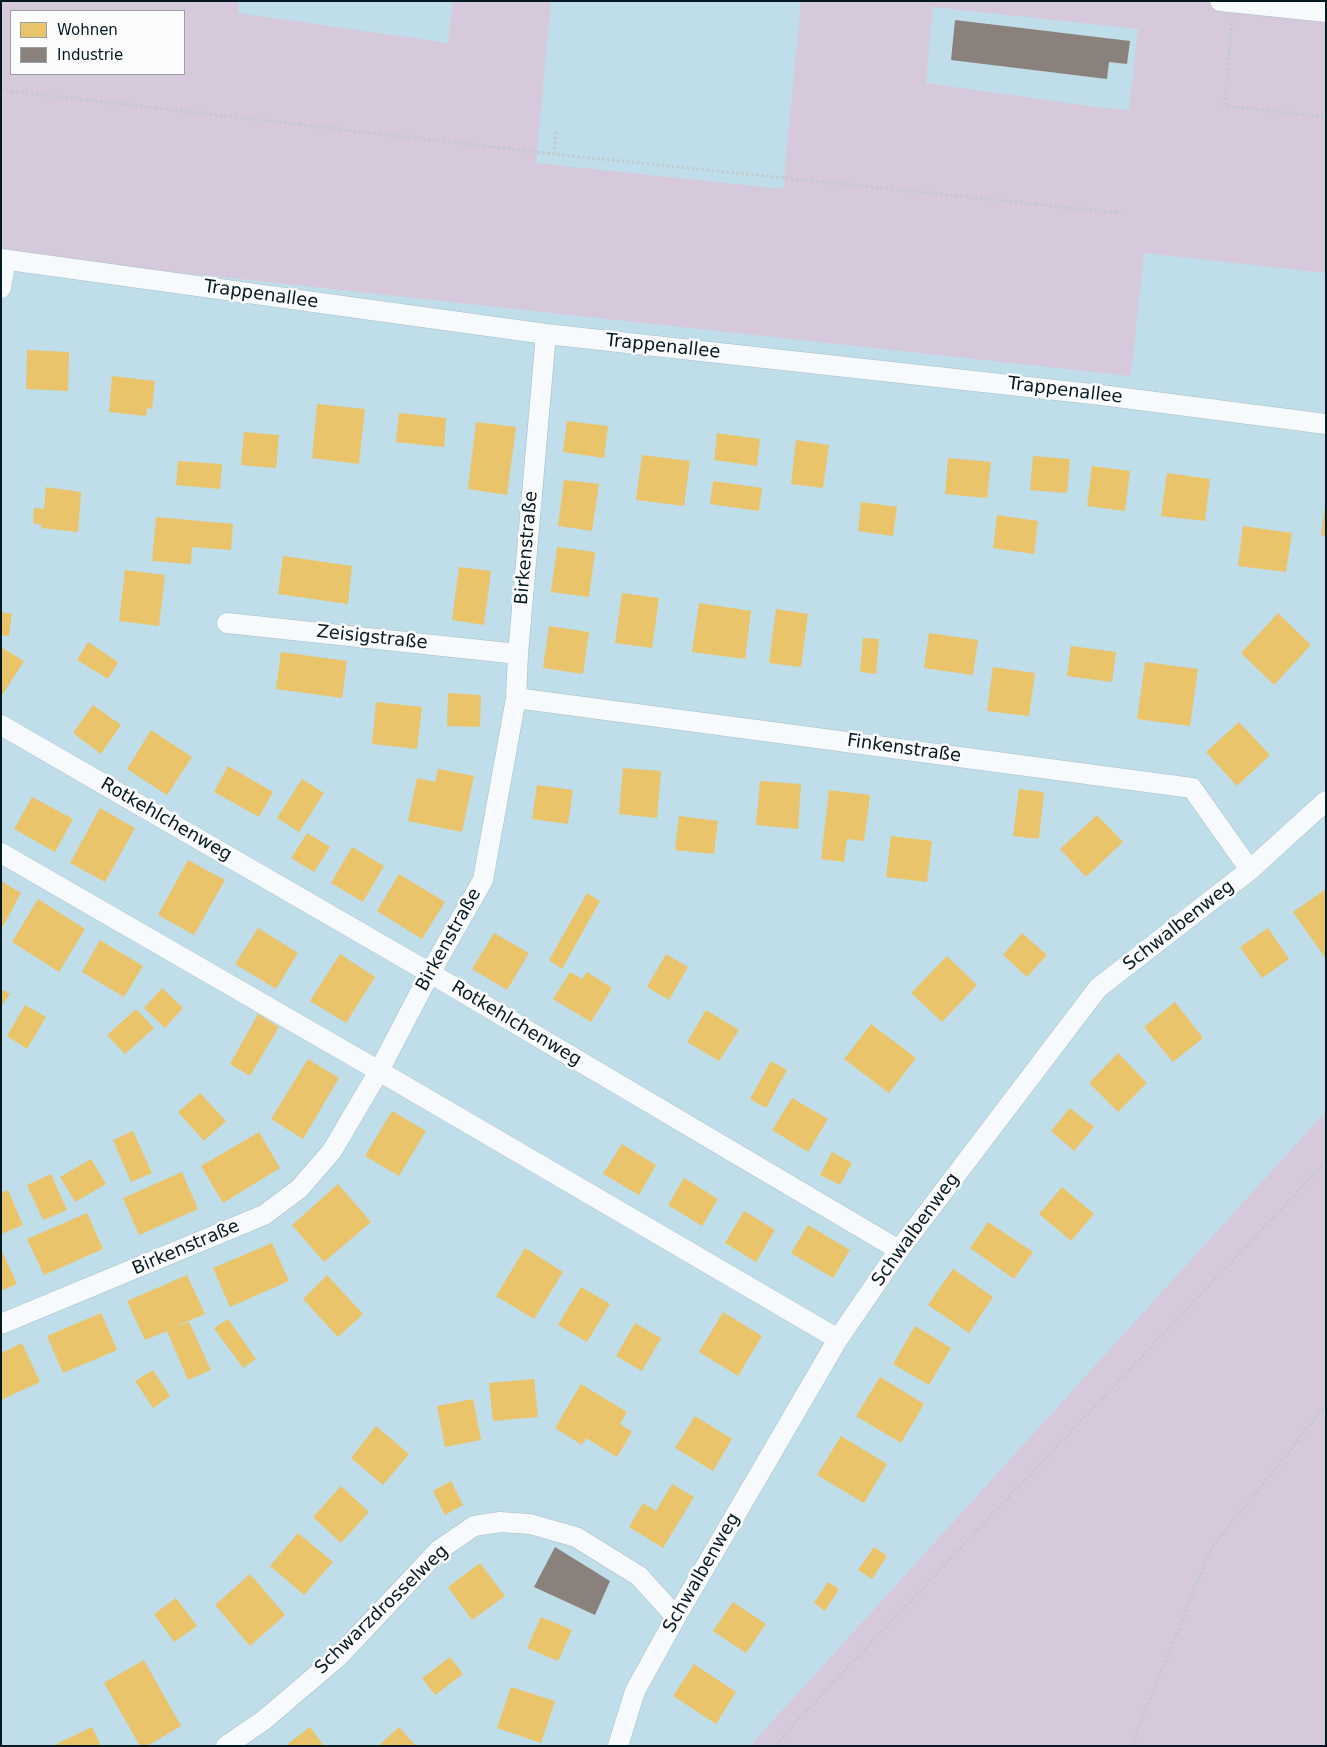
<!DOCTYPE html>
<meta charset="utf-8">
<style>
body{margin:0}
#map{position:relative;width:1327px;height:1747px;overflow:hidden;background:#c0deea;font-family:"DejaVu Sans",sans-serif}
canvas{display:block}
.frame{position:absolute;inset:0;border:2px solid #041921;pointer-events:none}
.legend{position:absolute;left:10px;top:10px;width:175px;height:65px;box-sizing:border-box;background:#fcfcfc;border:1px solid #99a1a4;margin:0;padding:6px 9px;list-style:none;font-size:15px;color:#041921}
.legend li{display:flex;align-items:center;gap:10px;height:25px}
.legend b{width:25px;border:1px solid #99a1a4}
</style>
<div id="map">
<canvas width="1327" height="1747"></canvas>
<div class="frame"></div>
<ul class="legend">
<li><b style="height:14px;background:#e9c46a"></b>Wohnen</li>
<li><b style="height:14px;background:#8a817c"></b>Industrie</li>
</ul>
</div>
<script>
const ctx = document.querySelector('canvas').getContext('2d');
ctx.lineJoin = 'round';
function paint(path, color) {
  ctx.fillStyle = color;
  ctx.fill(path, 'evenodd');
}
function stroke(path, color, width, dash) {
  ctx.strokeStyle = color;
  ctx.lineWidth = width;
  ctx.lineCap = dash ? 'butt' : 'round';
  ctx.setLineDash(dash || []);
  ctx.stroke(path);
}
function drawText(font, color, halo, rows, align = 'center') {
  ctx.font = font + ' "DejaVu Sans",sans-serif';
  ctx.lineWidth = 5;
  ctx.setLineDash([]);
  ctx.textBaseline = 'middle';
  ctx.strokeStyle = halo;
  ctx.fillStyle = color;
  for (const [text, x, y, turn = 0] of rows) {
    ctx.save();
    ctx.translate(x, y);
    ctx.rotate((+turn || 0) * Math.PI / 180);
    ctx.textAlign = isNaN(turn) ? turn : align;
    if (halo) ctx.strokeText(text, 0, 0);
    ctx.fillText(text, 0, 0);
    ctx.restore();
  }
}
const green = new Path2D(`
 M 1,1 L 239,1 L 238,13 L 448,43 L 453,1 L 551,1 L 536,163 L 783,189 L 801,1 L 1326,1 L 1326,273 L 1144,253 L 1131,376 L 1,253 ZM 933,7 L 1138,29 L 1129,110 L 1104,108 L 926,83 ZM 11,11 L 184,11 L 184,74 L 11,74 Z
 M 1326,1111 L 1326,1746 L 750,1746 Z`);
const homes = new Path2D(`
 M 27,350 L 69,352 L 68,391 L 26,389 Z
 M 112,376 L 155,381 L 152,409 L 147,408 L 146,416 L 109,412 Z
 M 317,404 L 365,409 L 359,464 L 312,458 Z
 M 399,413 L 446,418 L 444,447 L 396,442 Z
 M 567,421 L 608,426 L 604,458 L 563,452 Z
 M 476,422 L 516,427 L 507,495 L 468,489 Z
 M 244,432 L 279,435 L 276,468 L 241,465 Z
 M 717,433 L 760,439 L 757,466 L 714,460 Z
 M 796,440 L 829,445 L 823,488 L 791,484 Z
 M 642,455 L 690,461 L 684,506 L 636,500 Z
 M 1033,456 L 1070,459 L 1067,493 L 1030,490 Z
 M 948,458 L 991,462 L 987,498 L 945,494 Z
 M 178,461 L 222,464 L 220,489 L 176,485 Z
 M 1092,466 L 1130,471 L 1125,511 L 1087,506 Z
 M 1167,473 L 1210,479 L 1205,521 L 1161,516 Z
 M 564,480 L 599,484 L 592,531 L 558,526 Z
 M 713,481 L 762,488 L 759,511 L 710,504 Z
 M 46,487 L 81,492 L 78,532 L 41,528 L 42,525 L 33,523 L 34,508 L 44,509 Z
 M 861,502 L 897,507 L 893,536 L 858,531 Z
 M 1325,505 L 1326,505 L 1326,536 L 1321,535 Z
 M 997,515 L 1038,521 L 1034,554 L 993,548 Z
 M 156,517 L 233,524 L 231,550 L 192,547 L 191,564 L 152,561 Z
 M 1243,526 L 1292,533 L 1286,572 L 1238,566 Z
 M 557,547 L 595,552 L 589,597 L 551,592 Z
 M 283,556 L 352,566 L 348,604 L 278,594 Z
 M 459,567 L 491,571 L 484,625 L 452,620 Z
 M 125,570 L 165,575 L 159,626 L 119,621 Z
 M 622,593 L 659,598 L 652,648 L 615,643 Z
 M 699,603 L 751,611 L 745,659 L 692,652 Z
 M 776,609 L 808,614 L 801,667 L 769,663 Z
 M 1,612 L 12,614 L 9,636 L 1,635 Z
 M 1278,613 L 1311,645 L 1274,685 L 1241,653 Z
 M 549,626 L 589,632 L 583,674 L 543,668 Z
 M 929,633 L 978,640 L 973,675 L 924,668 Z
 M 863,638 L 879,639 L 876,674 L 860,672 Z
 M 88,642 L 118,662 L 108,679 L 77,660 Z
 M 1071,646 L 1116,652 L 1112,682 L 1067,676 Z
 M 1,647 L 24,661 L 1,697 Z
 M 281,652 L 347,661 L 342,698 L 276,689 Z
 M 1145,662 L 1198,669 L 1190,726 L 1137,719 Z
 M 993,667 L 1035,673 L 1029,716 L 987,711 Z
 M 448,693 L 481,695 L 480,727 L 447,726 Z
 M 376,702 L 422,707 L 417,749 L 372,744 Z
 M 93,705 L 121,725 L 101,754 L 73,733 Z
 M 1239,722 L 1270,755 L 1237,786 L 1206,752 Z
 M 151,730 L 192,757 L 167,795 L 127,769 Z
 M 228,766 L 273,792 L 259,817 L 214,792 Z
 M 623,768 L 661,771 L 657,818 L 619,814 Z
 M 438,769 L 474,776 L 462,832 L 408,821 L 417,778 L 435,782 Z
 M 302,779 L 324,793 L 299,832 L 277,818 Z
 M 760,781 L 801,784 L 798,829 L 756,825 Z
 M 537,785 L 573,790 L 568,824 L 532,819 Z
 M 1019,789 L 1044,792 L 1039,839 L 1013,836 Z
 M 829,790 L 870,795 L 864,841 L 847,839 L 844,862 L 821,859 Z
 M 32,797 L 73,819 L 55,852 L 14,829 Z
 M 100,808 L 135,828 L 105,882 L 70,863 Z
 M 1097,815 L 1123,842 L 1086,877 L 1060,849 Z
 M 679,816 L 718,821 L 714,854 L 675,850 Z
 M 307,833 L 330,847 L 314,872 L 291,858 Z
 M 891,836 L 932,841 L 927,882 L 886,877 Z
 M 352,847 L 384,866 L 363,902 L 331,883 Z
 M 188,860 L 225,880 L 194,935 L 158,915 Z
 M 399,874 L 445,902 L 422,939 L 377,911 Z
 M 1,881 L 21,893 L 3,926 L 1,925 Z
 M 1326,889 L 1326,959 L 1293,912 Z
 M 587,893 L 600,901 L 562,969 L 549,960 Z
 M 38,899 L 85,929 L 59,972 L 12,942 Z
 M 258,928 L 298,953 L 276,989 L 235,964 Z
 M 1268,928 L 1289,959 L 1262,978 L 1240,947 Z
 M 494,933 L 529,953 L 507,990 L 472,969 Z
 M 1022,933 L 1047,955 L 1027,977 L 1003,955 Z
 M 100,940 L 143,966 L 124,997 L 82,972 Z
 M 340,954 L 375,977 L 346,1023 L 310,1001 Z
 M 666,954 L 688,967 L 669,1000 L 647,987 Z
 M 947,956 L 977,985 L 942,1022 L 911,993 Z
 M 570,972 L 582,979 L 587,972 L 612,988 L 591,1022 L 553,999 Z
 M 162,988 L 183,1008 L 165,1028 L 144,1008 Z
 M 1,989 L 10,994 L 1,1007 Z
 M 1175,1002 L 1203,1038 L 1173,1062 L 1144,1027 Z
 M 25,1005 L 46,1017 L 27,1049 L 7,1036 Z
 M 136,1009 L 154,1028 L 125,1054 L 107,1035 Z
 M 706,1010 L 739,1030 L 719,1061 L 687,1042 Z
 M 258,1014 L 279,1027 L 250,1076 L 230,1064 Z
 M 871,1024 L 916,1058 L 889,1093 L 844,1059 Z
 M 1118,1053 L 1147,1083 L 1118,1112 L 1089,1083 Z
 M 308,1059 L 339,1078 L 303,1139 L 271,1119 Z
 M 771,1061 L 787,1070 L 766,1108 L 750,1099 Z
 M 200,1093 L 226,1121 L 204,1141 L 178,1112 Z
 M 792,1098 L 828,1119 L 808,1152 L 772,1130 Z
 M 1070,1108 L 1094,1127 L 1074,1151 L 1051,1131 Z
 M 392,1111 L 426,1131 L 399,1176 L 365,1156 Z
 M 133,1131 L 152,1173 L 131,1182 L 113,1140 Z
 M 259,1132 L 280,1168 L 223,1203 L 201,1166 Z
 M 622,1144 L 656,1165 L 639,1195 L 603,1174 Z
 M 832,1152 L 852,1163 L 840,1185 L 820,1175 Z
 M 91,1159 L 106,1184 L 75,1202 L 60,1177 Z
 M 182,1172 L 198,1209 L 139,1235 L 123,1198 Z
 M 51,1174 L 67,1210 L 43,1220 L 27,1185 Z
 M 684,1178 L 718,1199 L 702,1226 L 668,1205 Z
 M 338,1184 L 371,1222 L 324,1262 L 292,1225 Z
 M 1062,1187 L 1094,1214 L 1071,1241 L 1039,1214 Z
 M 8,1190 L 23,1225 L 1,1234 L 1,1193 Z
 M 744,1211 L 775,1230 L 756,1262 L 725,1243 Z
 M 87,1213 L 103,1249 L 44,1275 L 27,1239 Z
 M 988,1222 L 1033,1252 L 1014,1279 L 970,1248 Z
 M 808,1225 L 850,1250 L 833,1278 L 791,1253 Z
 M 272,1243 L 289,1281 L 230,1307 L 213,1268 Z
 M 525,1248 L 563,1272 L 534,1319 L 496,1296 Z
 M 1,1249 L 17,1284 L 1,1291 Z
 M 953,1269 L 993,1297 L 969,1333 L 928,1305 Z
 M 187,1275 L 205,1314 L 172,1328 L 189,1322 L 211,1370 L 188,1380 L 167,1331 L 145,1340 L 127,1301 Z
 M 327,1275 L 363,1314 L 338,1337 L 303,1299 Z
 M 581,1287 L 610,1304 L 587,1342 L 558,1325 Z
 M 723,1312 L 762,1336 L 738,1376 L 699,1352 Z
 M 101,1313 L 117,1350 L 63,1373 L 47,1336 Z
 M 228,1319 L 256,1359 L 243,1368 L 214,1328 Z
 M 635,1323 L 661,1338 L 642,1371 L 616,1356 Z
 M 915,1326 L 951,1348 L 929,1385 L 893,1364 Z
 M 22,1343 L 40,1382 L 1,1400 L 1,1353 Z
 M 153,1370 L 170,1396 L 153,1408 L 135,1381 Z
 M 880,1377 L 924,1404 L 901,1443 L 856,1416 Z
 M 534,1379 L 538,1417 L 493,1421 L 489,1383 Z
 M 581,1384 L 627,1412 L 620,1424 L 632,1432 L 617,1457 L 586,1438 L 582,1445 L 555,1428 Z
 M 473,1399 L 481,1440 L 445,1447 L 437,1406 Z
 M 695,1416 L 732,1439 L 713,1471 L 675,1448 Z
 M 376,1426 L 409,1454 L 383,1485 L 351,1458 Z
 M 841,1436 L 887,1464 L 864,1503 L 817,1475 Z
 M 451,1481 L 463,1505 L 445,1515 L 433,1491 Z
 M 672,1484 L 694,1497 L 663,1548 L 629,1527 L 643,1503 L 656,1511 Z
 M 341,1486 L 369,1512 L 341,1543 L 313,1517 Z
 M 298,1533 L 333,1562 L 304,1595 L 270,1566 Z
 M 874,1547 L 887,1556 L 872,1579 L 858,1570 Z
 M 480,1563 L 505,1596 L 472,1620 L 448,1587 Z
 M 250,1574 L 285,1615 L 250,1646 L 215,1605 Z
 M 828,1582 L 839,1589 L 825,1611 L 814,1603 Z
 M 176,1598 L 197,1626 L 174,1642 L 154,1614 Z
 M 733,1602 L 766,1624 L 746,1653 L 713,1631 Z
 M 541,1617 L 572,1630 L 558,1661 L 527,1648 Z
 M 450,1657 L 463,1674 L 435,1695 L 422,1678 Z
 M 144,1660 L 181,1726 L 147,1746 L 140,1746 L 104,1683 Z
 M 694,1664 L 736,1692 L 716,1724 L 673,1696 Z
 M 511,1687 L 555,1701 L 541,1743 L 497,1728 Z
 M 92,1727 L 101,1746 L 52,1746 Z
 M 310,1727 L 324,1746 L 285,1746 Z
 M 399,1727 L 416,1746 L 378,1746 Z`);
const industry = new Path2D(`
 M 955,20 L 1130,41 L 1127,64 L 1109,62 L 1107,79 L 951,60 Z
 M 555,1547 L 610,1581 L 595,1615 L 534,1587 Z`);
const path = new Path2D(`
 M 1231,23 L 1225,106 L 1326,117
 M 1,90 L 554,154 L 1121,213
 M 554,154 L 556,131
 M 776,1746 L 791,1727 L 1326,1162
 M 1131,1746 L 1211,1549 L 1326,1405`);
const minor = new Path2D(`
 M 1220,1 L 1326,12
 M 1,259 L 546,334 L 1101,395 L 1326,424
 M 1,288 L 6,260
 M 227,623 L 518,654
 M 516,698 L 1192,788 L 1250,870
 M 1,725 L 430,973 L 899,1250
 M 1,853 L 379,1071 L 838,1339
 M 1,1324 L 264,1215 L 299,1189 L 332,1151 L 379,1071 L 430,973 L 483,880 L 516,698 L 518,654 L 546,334
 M 226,1746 L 264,1720 L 339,1656 L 439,1550 L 474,1526 L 500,1522 L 530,1524 L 576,1537 L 639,1576 L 676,1617
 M 618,1746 L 635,1691 L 676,1617 L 838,1339 L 899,1250 L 1098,988 L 1250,870 L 1326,801`);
const streetNames = [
 ["Trappenallee",261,295,8],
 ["Trappenallee",663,347,6],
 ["Trappenallee",1065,391,7],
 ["Birkenstraße",527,548,-85],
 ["Zeisigstraße",372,638,6],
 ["Finkenstraße",904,749,8],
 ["Rotkehlchenweg",166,820,30],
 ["Schwalbenweg",1179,926,-38],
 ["Birkenstraße",449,940,-61],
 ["Rotkehlchenweg",516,1024,31],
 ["Schwalbenweg",916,1230,-54],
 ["Birkenstraße",186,1248,-23],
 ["Schwalbenweg",702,1573,-60],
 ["Schwarzdrosselweg",382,1610,-44]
];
paint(green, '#d7c9dc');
paint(homes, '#e9c46a');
paint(industry, '#8a817c');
stroke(minor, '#a4bcc6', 21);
stroke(path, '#c2cace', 3, [2.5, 2.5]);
stroke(minor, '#f6fafc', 20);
drawText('18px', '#041921', '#fcfcfc', streetNames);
</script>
